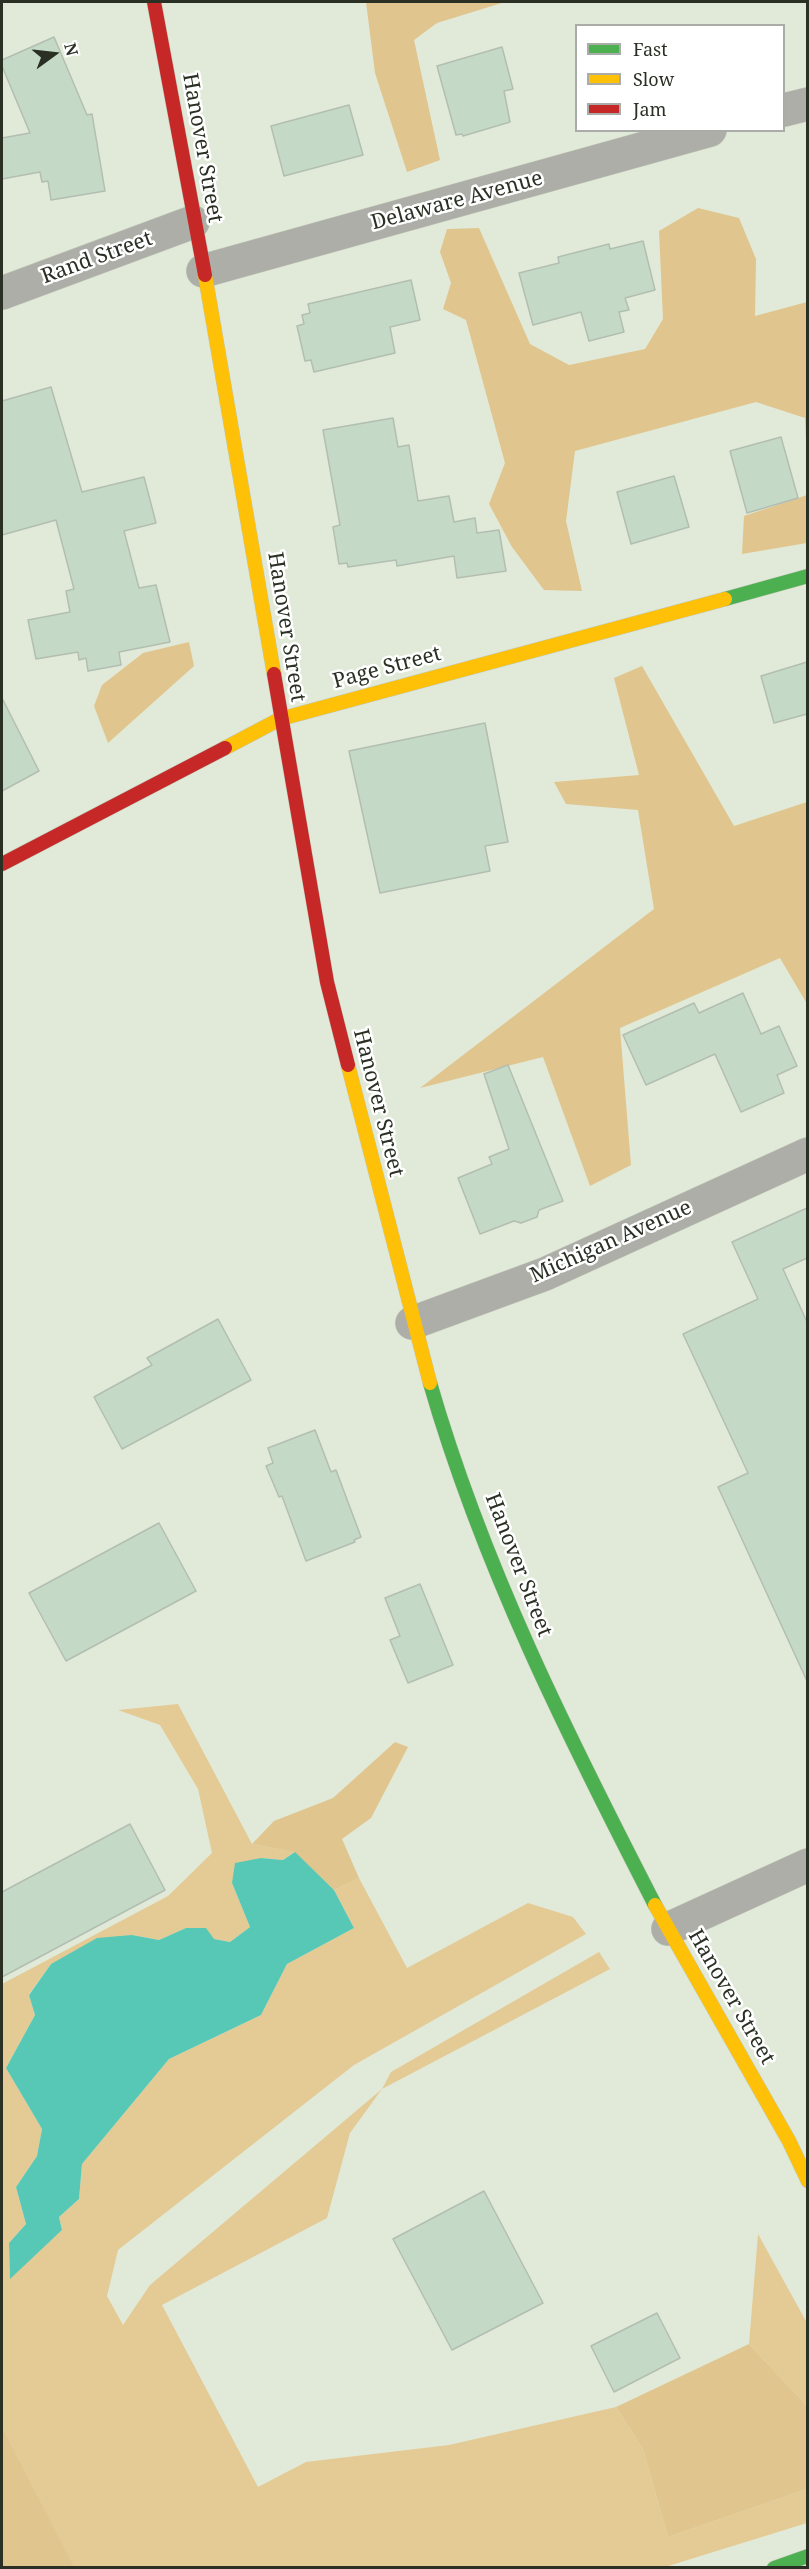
<!DOCTYPE html>
<style>
body{margin:0}
#map{position:relative;width:809px;height:2569px;overflow:hidden;background:#e1ead8;font-family:"Noto Serif",serif}
canvas{display:block}
.frame{position:absolute;inset:0;border:3px solid #2a3024;pointer-events:none}
.legend{position:absolute;left:575px;top:24px;width:210px;height:108px;box-sizing:border-box;background:#fff;border:2px solid #aaaca7;margin:0;padding:8px 10px;list-style:none;font-size:18px;color:#2a3024}
.legend li{display:flex;align-items:center;gap:12px;height:30px}
.legend b{width:30px;border:2px solid #aaaca7}
.north{position:absolute;left:24px;top:24px;width:60px;height:60px;-webkit-text-stroke:4px #fff;paint-order:stroke;rotate:75deg;font-size:16px;font-weight:700;line-height:24px;text-align:center;color:#2a3024}
.north::after{content:'';display:block;margin:auto;width:21px;height:27px;background:#2a3024;clip-path:polygon(50% 0,100% 100%,50% 72%,0 100%)}
</style>
<div id="map">
<canvas width="809" height="2569"></canvas>
<div class="frame"></div>
<ul class="legend">
<li><b style="height:8px;background:#4caf50"></b>Fast</li>
<li><b style="height:8px;background:#ffc107"></b>Slow</li>
<li><b style="height:8px;background:#c62828"></b>Jam</li>
</ul>
<div class="north">N</div>
</div>
<script>
const ctx = document.querySelector('canvas').getContext('2d');
ctx.lineJoin = 'round';
function paint(path, color) {
  ctx.fillStyle = color;
  ctx.fill(path, 'evenodd');
}
function stroke(path, color, width, dash) {
  ctx.strokeStyle = color;
  ctx.lineWidth = width;
  ctx.lineCap = dash ? 'butt' : 'round';
  ctx.setLineDash(dash || []);
  ctx.stroke(path);
}
function drawText(font, color, halo, rows, align = 'center') {
  ctx.font = font + ' "Noto Serif",serif';
  ctx.lineWidth = 5;
  ctx.setLineDash([]);
  ctx.textBaseline = 'middle';
  ctx.strokeStyle = halo;
  ctx.fillStyle = color;
  for (const [text, x, y, turn = 0] of rows) {
    ctx.save();
    ctx.translate(x, y);
    ctx.rotate((+turn || 0) * Math.PI / 180);
    ctx.textAlign = isNaN(turn) ? turn : align;
    if (halo) ctx.strokeText(text, 0, 0);
    ctx.fillText(text, 0, 0);
    ctx.restore();
  }
}
const green = new Path2D(`
 M 178,1704 L 252,1844 L 295,1852 L 283,1860 L 261,1858 L 232,1883 L 250,1927 L 230,1942 L 214,1939 L 186,1928 L 159,1940 L 132,1935 L 51,1964 L 29,1994 L 35,2015 L 6,2068 L 42,2129 L 37,2156 L 16,2187 L 26,2224 L 9,2243 L 10,2278 L 62,2230 L 59,2217 L 79,2199 L 82,2164 L 169,2059 L 261,2015 L 287,1964 L 354,1928 L 334,1890 L 359,1878 L 407,1968 L 528,1903 L 573,1917 L 586,1934 L 354,2065 L 118,2250 L 107,2296 L 123,2325 L 150,2285 L 382,2089 L 391,2072 L 599,1952 L 610,1969 L 382,2089 L 350,2133 L 327,2218 L 162,2305 L 258,2487 L 306,2462 L 449,2445 L 616,2407 L 643,2449 L 668,2537 L 807,2489 L 807,2523 L 665,2567 L 2,2568 L 2,1984 L 168,1896 L 212,1853 L 198,1789 L 160,1725 L 118,1710 Z
 M 758,2234 L 807,2323 L 807,2406 L 749,2344 Z`);
const forest = new Path2D(`
 M 366,2 L 505,2 L 437,23 L 414,40 L 440,160 L 407,172 L 375,73 Z
 M 698,208 L 739,218 L 756,259 L 755,316 L 807,302 L 807,464 L 805,418 L 756,402 L 575,451 L 566,521 L 582,591 L 544,590 L 512,547 L 489,504 L 505,463 L 466,320 L 443,309 L 451,283 L 440,252 L 447,229 L 479,228 L 530,344 L 569,365 L 645,349 L 663,319 L 659,231 Z
 M 807,495 L 807,543 L 742,554 L 744,516 Z
 M 189,642 L 194,666 L 108,743 L 94,706 L 102,685 L 143,653 Z
 M 642,666 L 734,826 L 807,802 L 807,1004 L 780,958 L 620,1028 L 631,1165 L 590,1186 L 543,1057 L 420,1088 L 654,909 L 638,810 L 566,804 L 554,782 L 639,775 L 614,678 Z
 M 395,1742 L 408,1747 L 371,1818 L 342,1839 L 359,1878 L 334,1890 L 294,1852 L 252,1844 L 274,1821 L 333,1798 Z
 M 749,2344 L 807,2406 L 807,2489 L 668,2537 L 643,2449 L 616,2407 Z
 M 2,2428 L 74,2567 L 2,2567 Z`);
const water = new Path2D(`
 M 295,1852 L 334,1890 L 354,1928 L 287,1964 L 261,2015 L 169,2059 L 82,2164 L 79,2199 L 59,2217 L 62,2230 L 10,2279 L 9,2243 L 26,2224 L 16,2187 L 37,2156 L 42,2129 L 6,2068 L 35,2015 L 29,1995 L 51,1964 L 97,1938 L 132,1935 L 159,1940 L 186,1928 L 206,1928 L 214,1939 L 230,1942 L 250,1927 L 232,1883 L 235,1863 L 261,1858 L 283,1860 Z`);
const building = new Path2D(`
 M 54,37 L 87,115 L 92,114 L 105,191 L 51,200 L 48,181 L 42,182 L 40,172 L 2,179 L 2,138 L 30,133 L 2,66 L 2,60 Z
 M 502,47 L 513,89 L 504,91 L 510,122 L 463,136 L 462,134 L 456,135 L 437,66 Z
 M 349,105 L 363,155 L 284,176 L 271,126 Z
 M 643,241 L 655,290 L 625,298 L 629,310 L 619,312 L 624,332 L 589,341 L 581,312 L 533,325 L 519,273 L 559,263 L 558,257 L 609,244 L 610,249 Z
 M 411,280 L 420,320 L 390,327 L 395,353 L 314,372 L 311,360 L 305,361 L 297,326 L 304,324 L 302,315 L 310,313 L 308,304 Z
 M 51,387 L 82,492 L 144,477 L 156,523 L 124,531 L 139,588 L 156,585 L 170,642 L 119,652 L 121,665 L 88,671 L 86,658 L 79,660 L 78,652 L 36,659 L 28,620 L 70,612 L 66,591 L 74,589 L 56,520 L 2,535 L 2,401 Z
 M 393,418 L 398,447 L 409,445 L 418,501 L 449,496 L 454,522 L 475,518 L 477,533 L 499,530 L 506,571 L 457,578 L 454,556 L 397,566 L 396,560 L 348,567 L 347,563 L 339,564 L 333,527 L 340,525 L 323,430 Z
 M 781,437 L 798,498 L 747,513 L 730,451 Z
 M 674,476 L 689,527 L 631,544 L 617,492 Z
 M 807,662 L 807,714 L 774,723 L 761,676 Z
 M 2,698 L 39,771 L 2,791 Z
 M 485,723 L 508,842 L 485,846 L 490,871 L 380,893 L 349,751 Z
 M 743,993 L 761,1034 L 779,1026 L 797,1066 L 777,1075 L 784,1093 L 741,1112 L 715,1054 L 646,1085 L 623,1035 L 694,1003 L 699,1013 Z
 M 508,1065 L 563,1201 L 539,1210 L 537,1217 L 521,1223 L 514,1221 L 480,1234 L 458,1178 L 492,1164 L 489,1157 L 509,1149 L 484,1074 Z
 M 807,1208 L 807,1258 L 783,1269 L 807,1322 L 807,1681 L 718,1487 L 748,1473 L 683,1334 L 758,1299 L 732,1242 Z
 M 218,1319 L 251,1380 L 122,1449 L 94,1397 L 152,1365 L 147,1358 Z
 M 315,1430 L 331,1472 L 336,1470 L 361,1537 L 354,1540 L 355,1542 L 306,1561 L 282,1496 L 279,1497 L 266,1466 L 273,1463 L 268,1448 Z
 M 159,1523 L 196,1591 L 66,1661 L 29,1593 Z
 M 420,1584 L 453,1665 L 408,1683 L 390,1640 L 400,1636 L 385,1598 Z
 M 130,1824 L 165,1890 L 2,1977 L 2,1892 Z
 M 484,2191 L 543,2303 L 452,2350 L 393,2239 Z
 M 657,2313 L 680,2358 L 614,2392 L 591,2346 Z`);
const street = new Path2D(`
 M 784,110 L 808,104
 M 203,271 L 710,130
 M 2,293 L 193,222
 M 412,1323 L 545,1274 L 808,1154
 M 668,1929 L 808,1865`);
const fast = new Path2D(`
 M 725,599 L 808,576
 M 430,1383 C 483,1567 568,1736 655,1905
 M 774,2568 L 808,2556`);
const slow = new Path2D(`
 M 205,275 L 274,674
 M 225,748 L 280,719 L 725,599
 M 348,1065 L 430,1383
 M 655,1905 L 789,2141 L 808,2181`);
const jam = new Path2D(`
 M 154,2 L 205,275
 M 274,674 L 327,982 L 348,1065
 M 2,864 L 225,748`);
const streetNames = [
 ["Hanover Street",202,148,80],
 ["Delaware Avenue",457,201,-15],
 ["Rand Street",97,258,-20],
 ["Hanover Street",286,627,81],
 ["Page Street",387,668,-15],
 ["Hanover Street",378,1103,76],
 ["Michigan Avenue",611,1242,-24],
 ["Hanover Street",518,1565,69],
 ["Hanover Street",731,1997,60]
];
paint(green, '#e4ca95');
paint(forest, '#e0c58e');
paint(water, '#57c8b6');
paint(building, '#c4dac7');
stroke(building, '#b3beb2', 1.5);
stroke(street, '#c0c7b9', 34);
stroke(fast, '#c0c7b9', 15);
stroke(slow, '#c0c7b9', 15);
stroke(jam, '#c0c7b9', 15);
stroke(street, '#aeaea8', 33);
stroke(fast, '#4caf50', 14);
stroke(slow, '#ffc107', 14);
stroke(jam, '#c62828', 14);
drawText('21px', '#2a3024', '#fff', streetNames);
</script>
